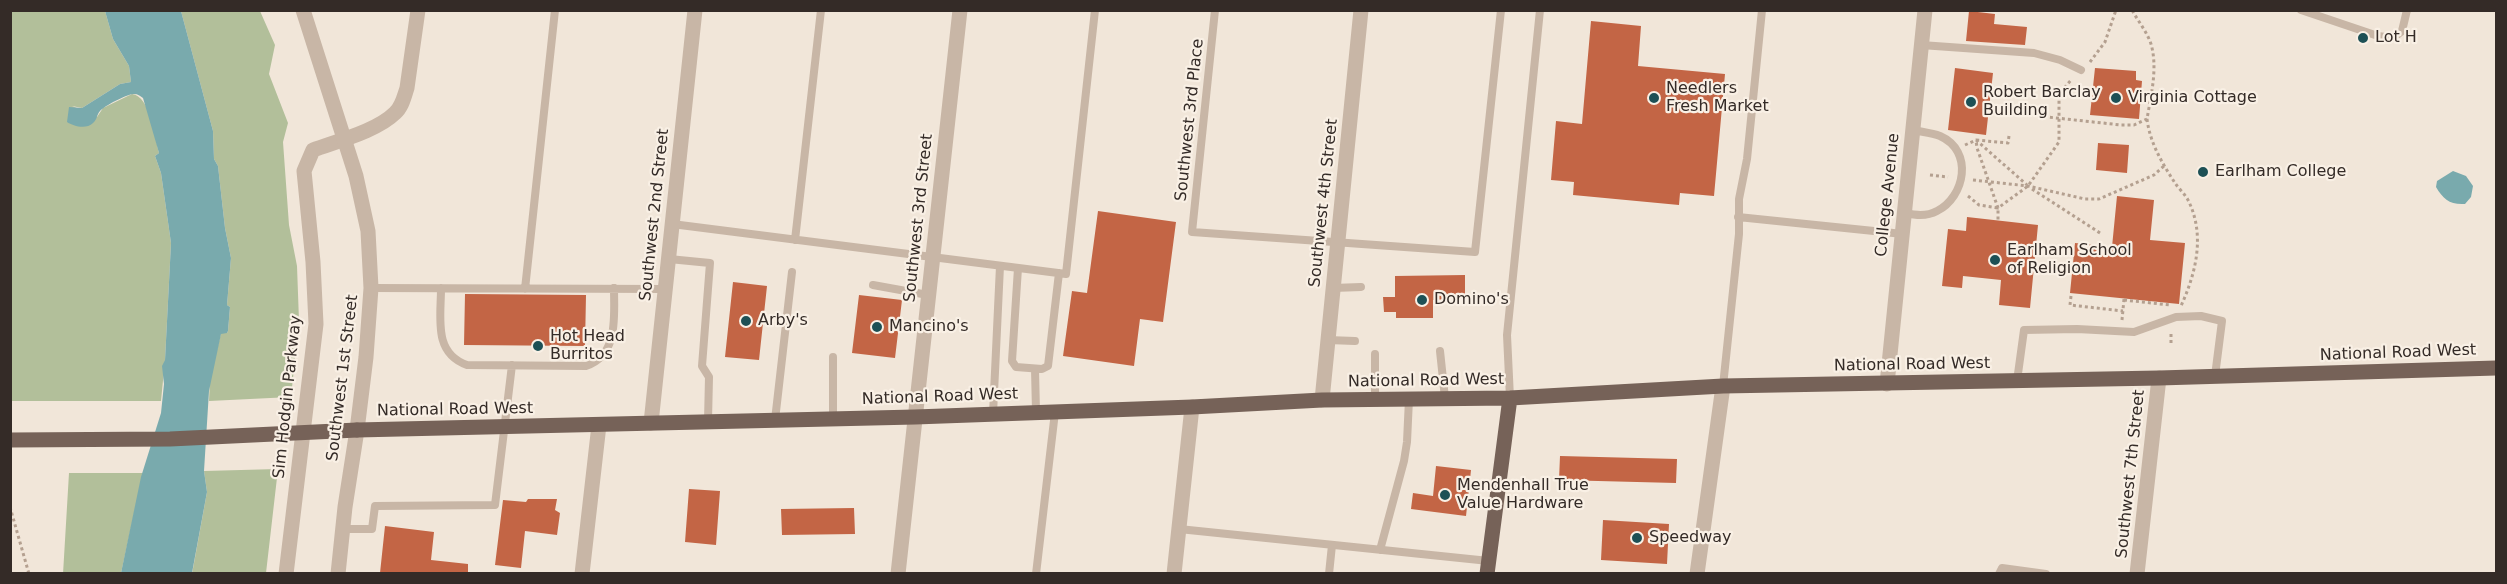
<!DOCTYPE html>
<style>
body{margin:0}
#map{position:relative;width:2507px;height:584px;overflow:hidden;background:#f1e6d9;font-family:"DejaVu Sans",sans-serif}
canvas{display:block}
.frame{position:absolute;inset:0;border:12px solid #342b27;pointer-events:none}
</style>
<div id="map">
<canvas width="2507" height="584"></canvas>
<div class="frame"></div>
</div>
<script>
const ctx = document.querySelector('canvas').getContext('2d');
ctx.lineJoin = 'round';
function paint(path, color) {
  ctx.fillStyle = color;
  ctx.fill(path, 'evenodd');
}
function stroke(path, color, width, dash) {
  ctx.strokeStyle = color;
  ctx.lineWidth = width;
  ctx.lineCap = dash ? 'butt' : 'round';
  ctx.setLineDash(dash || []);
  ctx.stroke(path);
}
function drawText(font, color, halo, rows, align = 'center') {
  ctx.font = font + ' "DejaVu Sans",sans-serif';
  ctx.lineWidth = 4.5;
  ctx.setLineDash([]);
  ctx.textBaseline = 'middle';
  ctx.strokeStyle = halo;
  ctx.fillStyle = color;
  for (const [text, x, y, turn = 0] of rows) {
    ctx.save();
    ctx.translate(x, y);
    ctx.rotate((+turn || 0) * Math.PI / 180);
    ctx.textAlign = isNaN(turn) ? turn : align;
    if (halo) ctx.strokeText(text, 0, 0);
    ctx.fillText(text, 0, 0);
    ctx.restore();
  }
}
const green = new Path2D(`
 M 11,11 L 105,11 L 113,39 L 129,66 L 131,82 L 120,84 L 82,108 L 72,106 L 97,117 L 103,108 L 132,94 C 150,96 155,137 159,153 L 155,156 L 161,173 L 171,243 L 165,360 L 161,401 L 11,401 Z
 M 181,11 L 260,11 L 275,45 L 269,74 L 288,123 L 283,142 L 289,225 L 297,266 L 299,321 L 291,397 L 209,401 L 210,379 L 221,333 L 227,333 L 228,331 L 230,307 L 227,305 L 231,258 L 225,228 L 218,166 L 214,159 L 213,131 Z
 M 278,469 L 266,573 L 192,574 L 207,492 L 204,471 Z
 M 69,473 L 143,473 L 121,573 L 63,574 Z`);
const water = new Path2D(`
 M 105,11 L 181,11 L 213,131 L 214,159 L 218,166 L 225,228 L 231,258 L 227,305 L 230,307 L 228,331 L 227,333 L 221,334 L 209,391 L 204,471 L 207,492 L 192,573 L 121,573 L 141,477 L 161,413 L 164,384 L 162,366 L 165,360 L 171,243 L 161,173 L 155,156 L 159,153 L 143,98 C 140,96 138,94 134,94 C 129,93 104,106 100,111 C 97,114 97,120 93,123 C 86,130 73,126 67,122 L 69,107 L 82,108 L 120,84 L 131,82 L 129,66 L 113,39 Z
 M 2453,171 L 2466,176 L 2473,186 L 2471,197 L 2465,204 C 2450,205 2443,199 2436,187 L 2437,181 Z`);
const building = new Path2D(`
 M 1969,11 L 1995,14 L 1994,24 L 2027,27 L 2025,45 L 1966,41 Z
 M 1591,21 L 1641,26 L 1638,66 L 1725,74 L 1714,196 L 1680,193 L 1679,205 L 1573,195 L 1574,182 L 1551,180 L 1556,121 L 1582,124 Z
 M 1955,68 L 1993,73 L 1986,135 L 1948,130 Z
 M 2095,68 L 2136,71 L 2136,80 L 2142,81 L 2139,119 L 2090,115 Z
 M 2098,143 L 2129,145 L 2127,173 L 2096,170 Z
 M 2117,196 L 2154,200 L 2150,240 L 2185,243 L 2179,304 L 2070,293 L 2075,243 L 2112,247 Z
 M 1098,211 L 1176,222 L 1163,322 L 1140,319 L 1134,366 L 1063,356 L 1072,291 L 1087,293 Z
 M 1967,217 L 2038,225 L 2030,308 L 1999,305 L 2001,280 L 1963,276 L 1962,288 L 1942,286 L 1948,229 L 1966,231 Z
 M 1465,275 L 1465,296 L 1446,296 L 1446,299 L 1433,300 L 1433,318 L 1396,318 L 1396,312 L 1384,312 L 1383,297 L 1395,297 L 1395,276 Z
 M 733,282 L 767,286 L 759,360 L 725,357 Z
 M 465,294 L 586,295 L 585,346 L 464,345 Z
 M 859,295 L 902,300 L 895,358 L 852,353 Z
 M 1560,456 L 1677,459 L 1676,483 L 1559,480 Z
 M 1436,466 L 1471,470 L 1466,516 L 1411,509 L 1413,493 L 1433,496 Z
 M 689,489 L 720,491 L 716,545 L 685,542 Z
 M 528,499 L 557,499 L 555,510 L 560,513 L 557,535 L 525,531 L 521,568 L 495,565 L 503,500 L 526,502 Z
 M 854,508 L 855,534 L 782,535 L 781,509 Z
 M 1603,520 L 1669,524 L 1667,564 L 1601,560 Z
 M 385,526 L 434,532 L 431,560 L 468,564 L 468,573 L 380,573 Z`);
const path = new Path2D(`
 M 2090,62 L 2105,42 L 2116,10
 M 2038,116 L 2121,125 L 2134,125 L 2147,119 C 2151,95 2158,68 2151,44 C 2147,32 2138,21 2132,10
 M 2147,119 C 2150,143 2162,163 2175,183 C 2179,189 2186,195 2189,202 C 2205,236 2196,273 2181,306
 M 2009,136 L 2008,143 L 1976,140 L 1977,148 L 1998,208 L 2028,186 L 2059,142 L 2059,94 L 2072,79
 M 1965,145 L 1976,140 L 2027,185
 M 1930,175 L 1948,177
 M 1973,180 L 2028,186 L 2085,199 L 2099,199 L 2154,175 L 2165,165
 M 2032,189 L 2100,233
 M 1968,196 L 1979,205 L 1998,208 L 1998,221
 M 2071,296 L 2070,305 L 2123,311
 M 2124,300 L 2170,305
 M 2122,320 L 2124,299
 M 2171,343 L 2171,332
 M 10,507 L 29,574`);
const service = new Path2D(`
 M 1215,10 L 1192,232 L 1475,252 L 1501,10
 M 2301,10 L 2378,36 L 2393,38 L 2402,31 L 2407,10
 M 1921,45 L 2034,53 L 2060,60 L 2081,70
 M 1904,213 C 1915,215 1926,217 1937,211 C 1965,197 1974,151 1940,136 C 1932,133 1922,132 1913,130
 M 1738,217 L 1903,234
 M 672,224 L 1066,274 L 1095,10
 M 795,240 L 821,10
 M 669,259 L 710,263 L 702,366 L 709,377 L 708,421
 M 1018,268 L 1012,361 L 1016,367 L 1042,369 L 1048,366 L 1059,273
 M 873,285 L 928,295
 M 371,288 L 665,289
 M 441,288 C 441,318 433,353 467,365 L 586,366 C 619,355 614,316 614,288
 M 1333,288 L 1361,287
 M 525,289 L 555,10
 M 1328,340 L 1355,341
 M 1440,351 L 1445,398
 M 1035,369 L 1036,412
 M 2017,381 L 2024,330 L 2077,329 L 2134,332 L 2176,317 L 2201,316 L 2222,321 L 2215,376
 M 1723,386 L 1739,234 L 1739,199 L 1747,159 L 1762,10
 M 1510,398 L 1507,335 L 1540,10
 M 1375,399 L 1375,354
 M 993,414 L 1000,266
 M 833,419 L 833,357
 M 775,420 L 792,272
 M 342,529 L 372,529 L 375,506 L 495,505 L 512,365
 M 1179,529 L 1489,561
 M 1380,550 L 1404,461 L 1407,442 L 1409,399
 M 1036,574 L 1055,412
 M 1329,574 L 1332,545
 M 1999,574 L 2002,568 L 2046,574`);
const minor = new Path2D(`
 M 1887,384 L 1925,10
 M 1322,400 L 1361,10
 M 651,423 L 695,10
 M 286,574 L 316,324 L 313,262 L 304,171 L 313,150 C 337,141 377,131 395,113 C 402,107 404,97 407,88 L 418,10
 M 338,574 L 345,507 L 357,430
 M 582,574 L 599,425
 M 898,574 L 960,10
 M 1174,574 L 1192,407
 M 1697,574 L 1723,386
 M 2137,574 L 2159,378`);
const tertiary = new Path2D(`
 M 303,10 L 356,176 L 368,231 L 371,288 L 366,357 L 357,430`);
const primary = new Path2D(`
 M 357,430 L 915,417 L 1192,407 L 1322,400 L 1510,398 L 1723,386 L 2159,378 L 2496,368
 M 1487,574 L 1510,398`);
const primaryBridge = new Path2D(`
 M 10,440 L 170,439 L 357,430`);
const markers = [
 [2363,38,6,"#1d5055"],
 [1654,98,6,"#1d5055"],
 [2116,98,6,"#1d5055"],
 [1971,102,6,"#1d5055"],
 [2203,172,6,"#1d5055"],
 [1995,260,6,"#1d5055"],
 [1422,300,6,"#1d5055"],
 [746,321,6,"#1d5055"],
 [877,327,6,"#1d5055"],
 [538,346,6,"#1d5055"],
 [1445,495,6,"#1d5055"],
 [1637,538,6,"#1d5055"]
];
const poiNames = [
 ["Lot H",2375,38],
 ["Needlers",1666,89],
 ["Fresh Market",1666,107],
 ["Robert Barclay",1983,93],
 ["Building",1983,111],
 ["Virginia Cottage",2128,98],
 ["Earlham College",2215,172],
 ["Earlham School",2007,251],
 ["of Religion",2007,269],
 ["Domino's",1434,300],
 ["Arby's",758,321],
 ["Mancino's",889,327],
 ["Hot Head",550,337],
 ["Burritos",550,355],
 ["Mendenhall True",1457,486],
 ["Value Hardware",1457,504],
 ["Speedway",1649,538]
];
const streetNames = [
 ["Southwest 3rd Place",1190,120,-84],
 ["College Avenue",1888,195,-84],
 ["Southwest 4th Street",1324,203,-84],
 ["Southwest 2nd Street",655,215,-84],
 ["Southwest 3rd Street",919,218,-84],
 ["National Road West",2398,353,-2],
 ["National Road West",1912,365,-1],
 ["Southwest 1st Street",343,378,-83],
 ["National Road West",1426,381,-1],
 ["Sim Hodgin Parkway",288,397,-84],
 ["National Road West",940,397,-2],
 ["National Road West",455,410,-1],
 ["Southwest 7th Street",2131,474,-84]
];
paint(green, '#b2bf9a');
paint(water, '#79aaad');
paint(building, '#c36545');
stroke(path, '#b4a090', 3, [3, 3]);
stroke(service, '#c8b6a6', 8);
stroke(minor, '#c8b6a6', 15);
stroke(tertiary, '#c8b6a6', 15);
stroke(primary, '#766258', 15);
stroke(primaryBridge, '#766258', 15);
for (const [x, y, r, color] of markers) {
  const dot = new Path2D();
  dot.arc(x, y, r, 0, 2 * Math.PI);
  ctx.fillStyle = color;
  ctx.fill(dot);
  stroke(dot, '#f9f0e5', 2);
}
drawText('16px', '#342b27', '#f9f0e5', poiNames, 'left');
drawText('16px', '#342b27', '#f9f0e5', streetNames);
</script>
